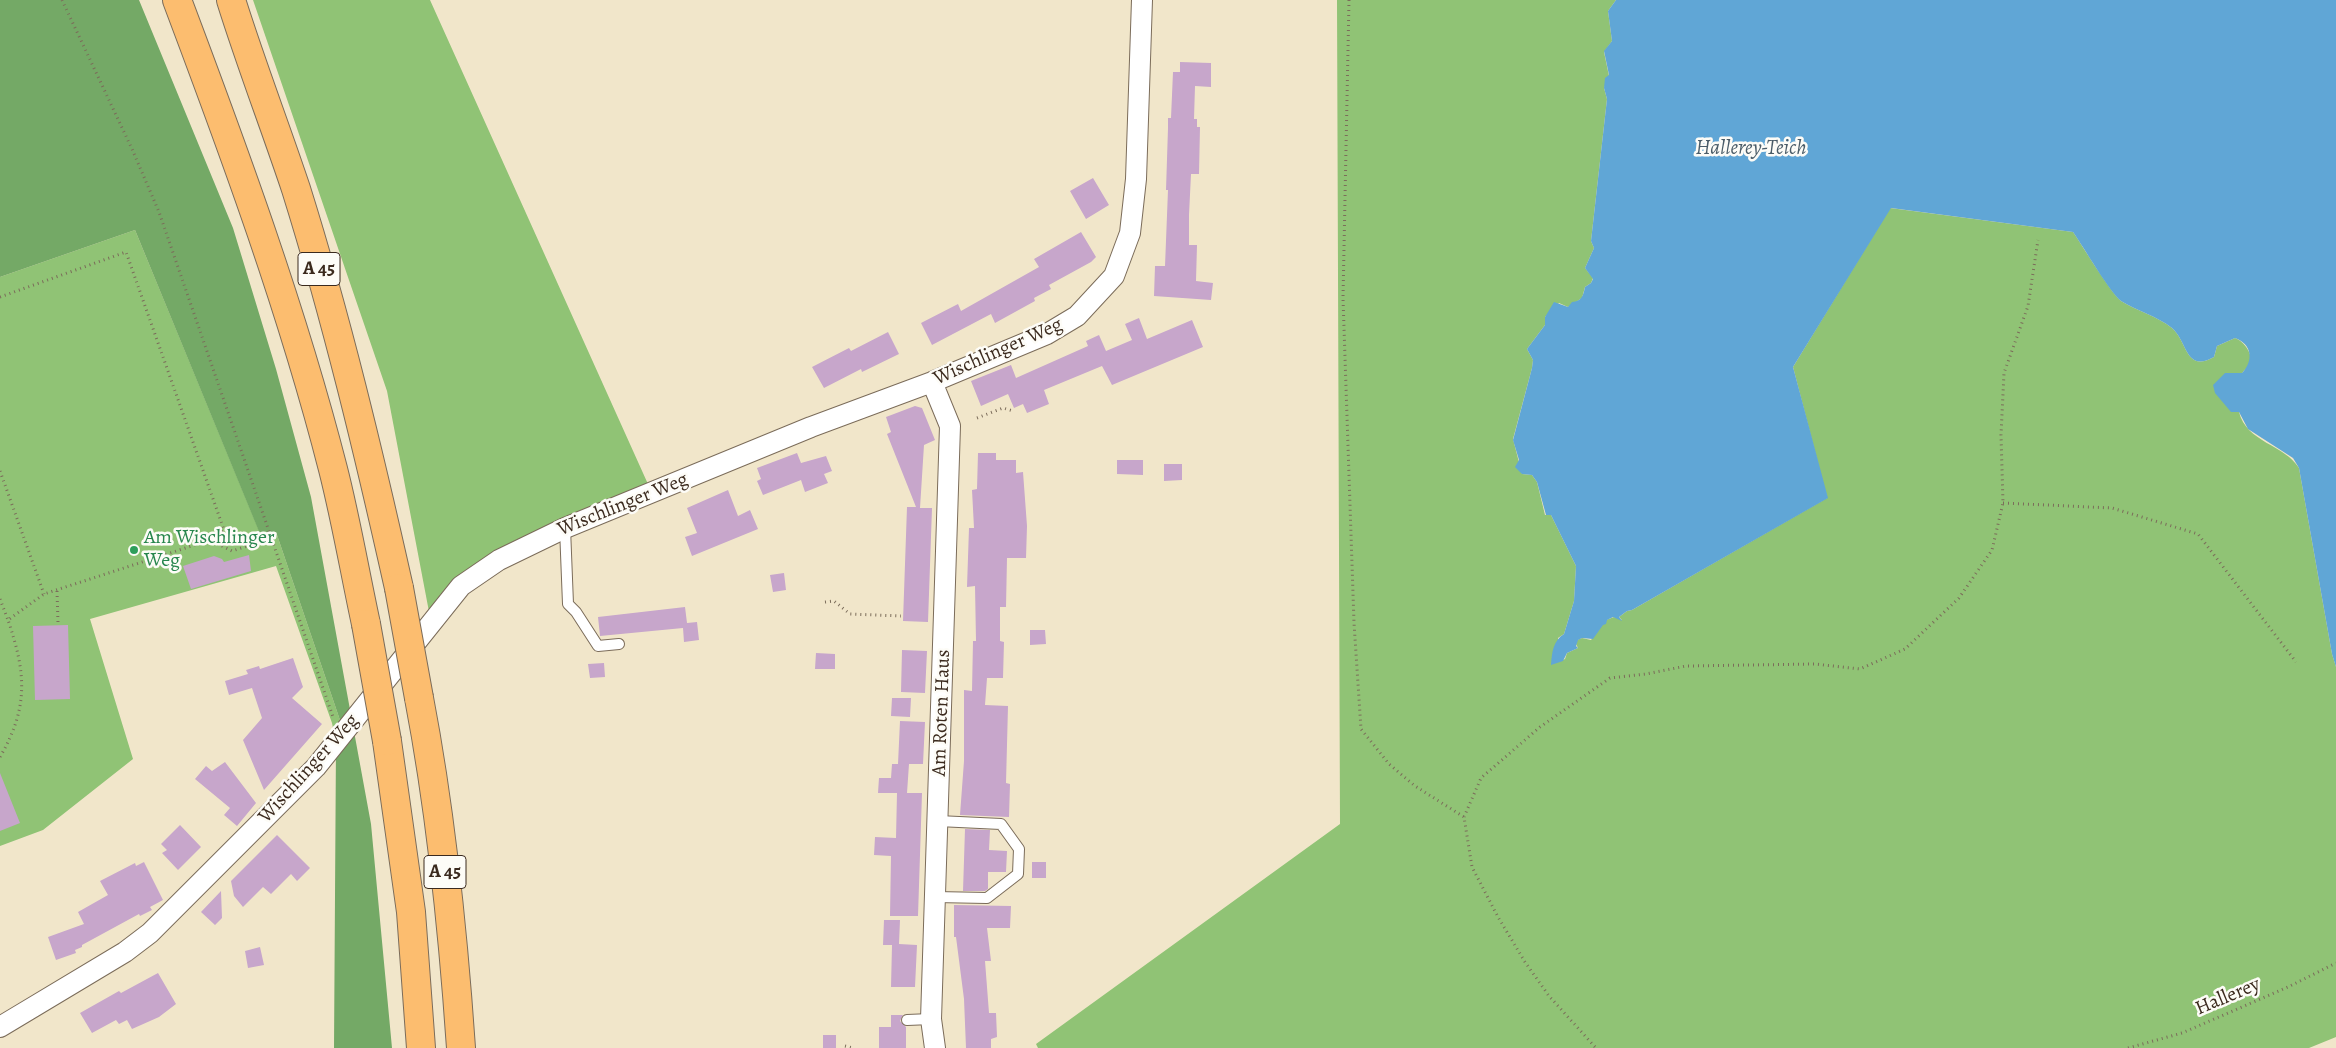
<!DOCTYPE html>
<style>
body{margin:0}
canvas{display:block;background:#f1e6ca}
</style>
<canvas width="2336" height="1048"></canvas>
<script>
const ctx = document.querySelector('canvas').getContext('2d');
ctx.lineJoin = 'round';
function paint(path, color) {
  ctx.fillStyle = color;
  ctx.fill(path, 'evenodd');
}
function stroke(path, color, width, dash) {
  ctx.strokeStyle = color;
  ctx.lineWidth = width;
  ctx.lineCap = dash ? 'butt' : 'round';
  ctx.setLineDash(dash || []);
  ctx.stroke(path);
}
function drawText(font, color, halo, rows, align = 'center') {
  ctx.font = font + ' Alegreya,serif';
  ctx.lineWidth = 5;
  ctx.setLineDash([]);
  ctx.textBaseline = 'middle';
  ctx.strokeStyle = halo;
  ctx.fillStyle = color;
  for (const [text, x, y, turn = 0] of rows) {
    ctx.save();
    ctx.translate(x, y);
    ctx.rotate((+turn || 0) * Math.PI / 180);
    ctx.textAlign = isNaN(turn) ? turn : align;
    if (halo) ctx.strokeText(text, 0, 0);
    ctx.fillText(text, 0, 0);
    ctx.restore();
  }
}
const green = new Path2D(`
 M 253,0 L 430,0 L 652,493 L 565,528 L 430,617 L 387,391 Z
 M 1337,0 L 1616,0 L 1608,11 L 1612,41 L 1604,52 L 1609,76 L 1604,88 L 1607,99 L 1591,241 L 1594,248 L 1585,268 L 1593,278 L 1591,283 L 1585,287 L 1582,298 L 1568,307 L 1559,303 L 1545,317 L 1545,325 L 1527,349 L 1533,360 L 1532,368 L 1513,439 L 1522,474 L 1532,475 L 1537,482 L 1545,515 L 1551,515 L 1576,566 L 1574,601 L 1564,634 L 1558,638 L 1558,662 L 1565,659 L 1567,653 L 1578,648 L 1576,644 L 1577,640 L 1582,638 L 1591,640 L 1606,620 L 1614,617 L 1622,620 L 1619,617 L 1627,611 L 1632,610 L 1827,498 L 1793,367 L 1890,208 L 2073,232 C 2082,245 2111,293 2121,301 C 2137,311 2157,316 2172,328 C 2188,342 2185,373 2214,357 L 2217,346 L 2235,338 C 2244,341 2255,356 2249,365 C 2247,369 2243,370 2242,374 C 2240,381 2237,407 2239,412 C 2246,442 2285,445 2299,468 L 2332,654 L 2336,667 L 2336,1037 L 2309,1048 L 1038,1048 L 1036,1044 L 1340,824 Z
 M 135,230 L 260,533 L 276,532 L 344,732 L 336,743 L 332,723 L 276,566 L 90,619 L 133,759 L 43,830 L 0,846 L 0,277 Z`);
const forest = new Path2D(`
 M 0,0 L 139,0 L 233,228 L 276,369 L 311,497 L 371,824 L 392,1048 L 334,1048 L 336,743 L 344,732 L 276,532 L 260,534 L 135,230 L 0,277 Z`);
const water = new Path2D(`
 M 1616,0 L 2336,0 L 2336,667 L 2332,654 L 2299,468 L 2293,458 L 2248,429 L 2239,412 L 2231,412 L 2215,393 L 2213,385 L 2225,373 L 2242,373 C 2254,361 2252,344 2235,338 L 2217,346 L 2214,357 C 2185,373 2188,342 2172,328 C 2157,316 2137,311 2121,301 C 2110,293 2083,246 2073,232 L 1891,208 L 1793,367 L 1828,498 L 1632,610 L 1627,611 L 1619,617 L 1622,621 L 1613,617 L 1607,620 L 1606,624 L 1603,625 L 1593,639 L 1582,638 L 1578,640 L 1576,646 L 1578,648 L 1567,653 L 1563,661 L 1551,665 C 1552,652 1553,641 1564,634 L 1574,601 L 1576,566 L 1551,515 L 1546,515 L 1537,482 L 1532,475 L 1522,474 L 1515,467 L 1519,460 L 1513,440 L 1532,368 L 1533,360 L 1527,349 L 1545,325 L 1545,317 L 1554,302 L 1568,307 L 1572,302 C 1582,301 1583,296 1585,287 L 1591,283 L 1593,279 L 1585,268 L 1594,248 L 1591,241 L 1607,99 L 1604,88 L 1605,78 L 1609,75 L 1604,51 L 1612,41 L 1608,11 Z`);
const building = new Path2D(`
 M 1180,62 L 1211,63 L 1211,87 L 1195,86 L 1194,119 L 1197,119 L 1197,127 L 1200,127 L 1199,174 L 1191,174 L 1189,215 L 1189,245 L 1197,245 L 1196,281 L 1213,283 L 1211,300 L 1154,296 L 1155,266 L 1165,266 L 1168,190 L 1166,190 L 1168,128 L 1168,118 L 1171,118 L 1173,72 L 1180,72 Z
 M 1093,178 L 1109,205 L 1086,219 L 1070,191 Z
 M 1081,232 L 1096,257 L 1091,262 L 1049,285 L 1051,289 L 1034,298 L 1035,301 L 995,323 L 991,314 L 932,345 L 921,323 L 958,304 L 961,311 L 1039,267 L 1034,259 Z
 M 1139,318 L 1147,339 L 1192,320 L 1203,347 L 1112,385 L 1102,366 L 1044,390 L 1049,404 L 1027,413 L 1023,404 L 1014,408 L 1008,394 L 981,406 L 971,381 L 1011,365 L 1016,378 L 1088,346 L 1086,341 L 1099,335 L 1106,351 L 1132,340 L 1125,324 Z
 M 888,332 L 899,354 L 862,372 L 861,369 L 824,388 L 812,367 L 849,348 L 851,351 Z
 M 915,406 L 922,408 L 935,440 L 924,445 L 920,508 L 932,508 L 928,622 L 903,621 L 907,507 L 916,507 L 887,434 L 891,432 L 886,417 Z
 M 797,453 L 801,463 L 826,456 L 832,471 L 824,474 L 828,483 L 805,492 L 801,480 L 763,495 L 757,481 L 761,479 L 757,468 Z
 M 978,453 L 996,453 L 996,460 L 1016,460 L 1016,473 L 1023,472 L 1027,526 L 1026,558 L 1007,558 L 1006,607 L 1000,607 L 1000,641 L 1004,642 L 1003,678 L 987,678 L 985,705 L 1008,706 L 1006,783 L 1010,784 L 1009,817 L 960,815 L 964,761 L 964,690 L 972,691 L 973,641 L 976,641 L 975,586 L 967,587 L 969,528 L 974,528 L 972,490 L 977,489 Z
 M 1117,460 L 1143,460 L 1143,475 L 1117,474 Z
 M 1164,464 L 1182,464 L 1182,480 L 1164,481 Z
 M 728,490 L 738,516 L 750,510 L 758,529 L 692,556 L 685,537 L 697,533 L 687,508 Z
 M 249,555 L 251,571 L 191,589 L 183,566 L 214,556 L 222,559 L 224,562 Z
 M 784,573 L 786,590 L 773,592 L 770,575 Z
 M 685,607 L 687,623 L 697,622 L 699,640 L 684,642 L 683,628 L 600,636 L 598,617 Z
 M 68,625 L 70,699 L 35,700 L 33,626 Z
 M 1030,630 L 1045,630 L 1046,644 L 1030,645 Z
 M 902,650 L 927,651 L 925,693 L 901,692 Z
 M 816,653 L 835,654 L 835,669 L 815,669 Z
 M 293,658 L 303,687 L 292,698 L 322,724 L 264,790 L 243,740 L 262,718 L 252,688 L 229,695 L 225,681 L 248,674 L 246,670 L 259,666 L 260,669 Z
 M 604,663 L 605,677 L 590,678 L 588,664 Z
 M 892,698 L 911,698 L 910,717 L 891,716 Z
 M 900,721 L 925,722 L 923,764 L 909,764 L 907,793 L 922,793 L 918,916 L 890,916 L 891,856 L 874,855 L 875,837 L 896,838 L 897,793 L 878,793 L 879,778 L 891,778 L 892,764 L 900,764 L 898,764 Z
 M 225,762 L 256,803 L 237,826 L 224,815 L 230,808 L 195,779 L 206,766 L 212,771 Z
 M 0,773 L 20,823 L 0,831 Z
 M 180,825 L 201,847 L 178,870 L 162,853 L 167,850 L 161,844 Z
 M 965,829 L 990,830 L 989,850 L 1007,851 L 1006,872 L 988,872 L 988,889 L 985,891 L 963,891 Z
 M 277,835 L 310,868 L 297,881 L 291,874 L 271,894 L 263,887 L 243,907 L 234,896 L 231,881 Z
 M 144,862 L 163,900 L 150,907 L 152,910 L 140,916 L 139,914 L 82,945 L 82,947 L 75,950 L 76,953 L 56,960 L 48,937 L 84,924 L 78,912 L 108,895 L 100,881 L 135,863 L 136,866 Z
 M 1032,862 L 1046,862 L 1046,878 L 1032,878 Z
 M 221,891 L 222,918 L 215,925 L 201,912 Z
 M 954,905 L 1011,906 L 1010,928 L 987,928 L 991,961 L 985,961 L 989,1013 L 996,1013 L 997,1037 L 991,1039 L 991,1048 L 966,1048 L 964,999 L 956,937 L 954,937 Z
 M 884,920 L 900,920 L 899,944 L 917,945 L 915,987 L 891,987 L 892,945 L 883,945 Z
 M 260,947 L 264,965 L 248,968 L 245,951 Z
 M 158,973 L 176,1004 L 159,1017 L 132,1029 L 127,1020 L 119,1024 L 116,1020 L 92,1033 L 80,1013 L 119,991 L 121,993 Z
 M 891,1015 L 903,1015 L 900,1021 L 906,1027 L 906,1048 L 879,1048 L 879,1027 L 891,1027 Z
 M 823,1035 L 836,1035 L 836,1048 L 823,1048 Z`);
const path = new Path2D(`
 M 62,0 L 132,149 L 159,212 L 333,717
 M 1349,0 L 1343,298 L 1354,623 L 1361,729 L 1389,764 L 1415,786 L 1464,817 L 1472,867 L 1498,917 L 1525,962 L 1549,996 L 1596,1048
 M 0,297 L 126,252 L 224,530 L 210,540
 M 977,418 L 1003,408 L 1013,411
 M 0,471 L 44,594
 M 2003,503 L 2112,508 L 2198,534 L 2296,662
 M 57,591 L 58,623
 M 0,599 L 8,620
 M 825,602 L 834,601 L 850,614 L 901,616
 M 0,757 C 29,707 26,673 8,620 L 44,594 L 210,540 L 232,551 L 272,538
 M 1464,817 L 1481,778 L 1540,727 L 1610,678 L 1646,674 L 1686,666 L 1815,664 L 1860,669 L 1905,649 L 1959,598 L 1992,550 L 2003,503 L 2001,435 L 2004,373 L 2028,306 L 2038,240
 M 845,1046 L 853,1048
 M 2128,1048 L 2182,1033 L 2288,987 L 2336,963`);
const service = new Path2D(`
 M 565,528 L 568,604 L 576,612 L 598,646 L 619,644
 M 935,897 L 987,898 L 1018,874 L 1019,849 L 1001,824 L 938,821
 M 907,1020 L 931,1019`);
const minor = new Path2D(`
 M 932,382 L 950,426 L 931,1019 L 935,1048
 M 0,1027 L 125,952 L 150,933 L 316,767 L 461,586 L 499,560 L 565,528 L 811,427 L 932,382 L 1047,334 L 1077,316 L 1114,276 L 1130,233 L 1136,179 L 1142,0`);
const motorway = new Path2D(`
 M 177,0 C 235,154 292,309 333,469 C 346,520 355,573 366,624
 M 231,0 C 251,64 275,126 296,189 C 337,320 369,454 399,588
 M 419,698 C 441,813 453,931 461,1048
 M 387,741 L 411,912 L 421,1048`);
const motorwayBridge = new Path2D(`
 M 399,588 L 419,698
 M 366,624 L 387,741`);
const markers = [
 [134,550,5,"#2e9e5b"]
];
const shields = [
 [319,269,42],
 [445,872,42]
];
const shieldNames = [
 ["A 45",319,269],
 ["A 45",445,872]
];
const streetNames = [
 ["Wischlinger Weg",998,352,-24],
 ["Wischlinger Weg",623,505,-22],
 ["Am Roten Haus",942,713,-88],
 ["Wischlinger Weg",309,769,-48],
 ["Hallerey",2228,997,-23]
];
const leisureNames = [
 ["Am Wischlinger",144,538],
 ["Weg",144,561]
];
const waterNames = [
 ["Hallerey-Teich",1751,149]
];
paint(green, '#90c375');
paint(forest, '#74a966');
paint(water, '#60a6d6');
paint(building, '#c7a6cb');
stroke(service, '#7b6c5a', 12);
stroke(minor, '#7b6c5a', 22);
stroke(motorway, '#7b6c5a', 30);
stroke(path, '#7b6c5a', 3, [1, 4]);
stroke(service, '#fff', 10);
stroke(minor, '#fff', 20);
stroke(motorway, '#fcbd6f', 28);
stroke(motorwayBridge, '#7b6c5a', 30, []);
stroke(motorwayBridge, '#fcbd6f', 28);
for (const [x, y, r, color] of markers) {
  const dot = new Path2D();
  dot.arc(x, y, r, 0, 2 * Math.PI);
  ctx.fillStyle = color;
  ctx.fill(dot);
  stroke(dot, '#fdfcf7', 2);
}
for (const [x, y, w] of shields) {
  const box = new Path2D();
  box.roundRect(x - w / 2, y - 16.5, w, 33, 4);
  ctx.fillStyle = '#fdfcf7';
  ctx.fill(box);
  stroke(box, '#3b2a1e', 1);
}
drawText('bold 19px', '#3b2a1e', null, shieldNames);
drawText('20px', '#3b2a1e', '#fdfcf7', streetNames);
drawText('20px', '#27864d', '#fdfcf7', leisureNames, 'left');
drawText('italic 21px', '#4a5c68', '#fdfcf7', waterNames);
</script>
